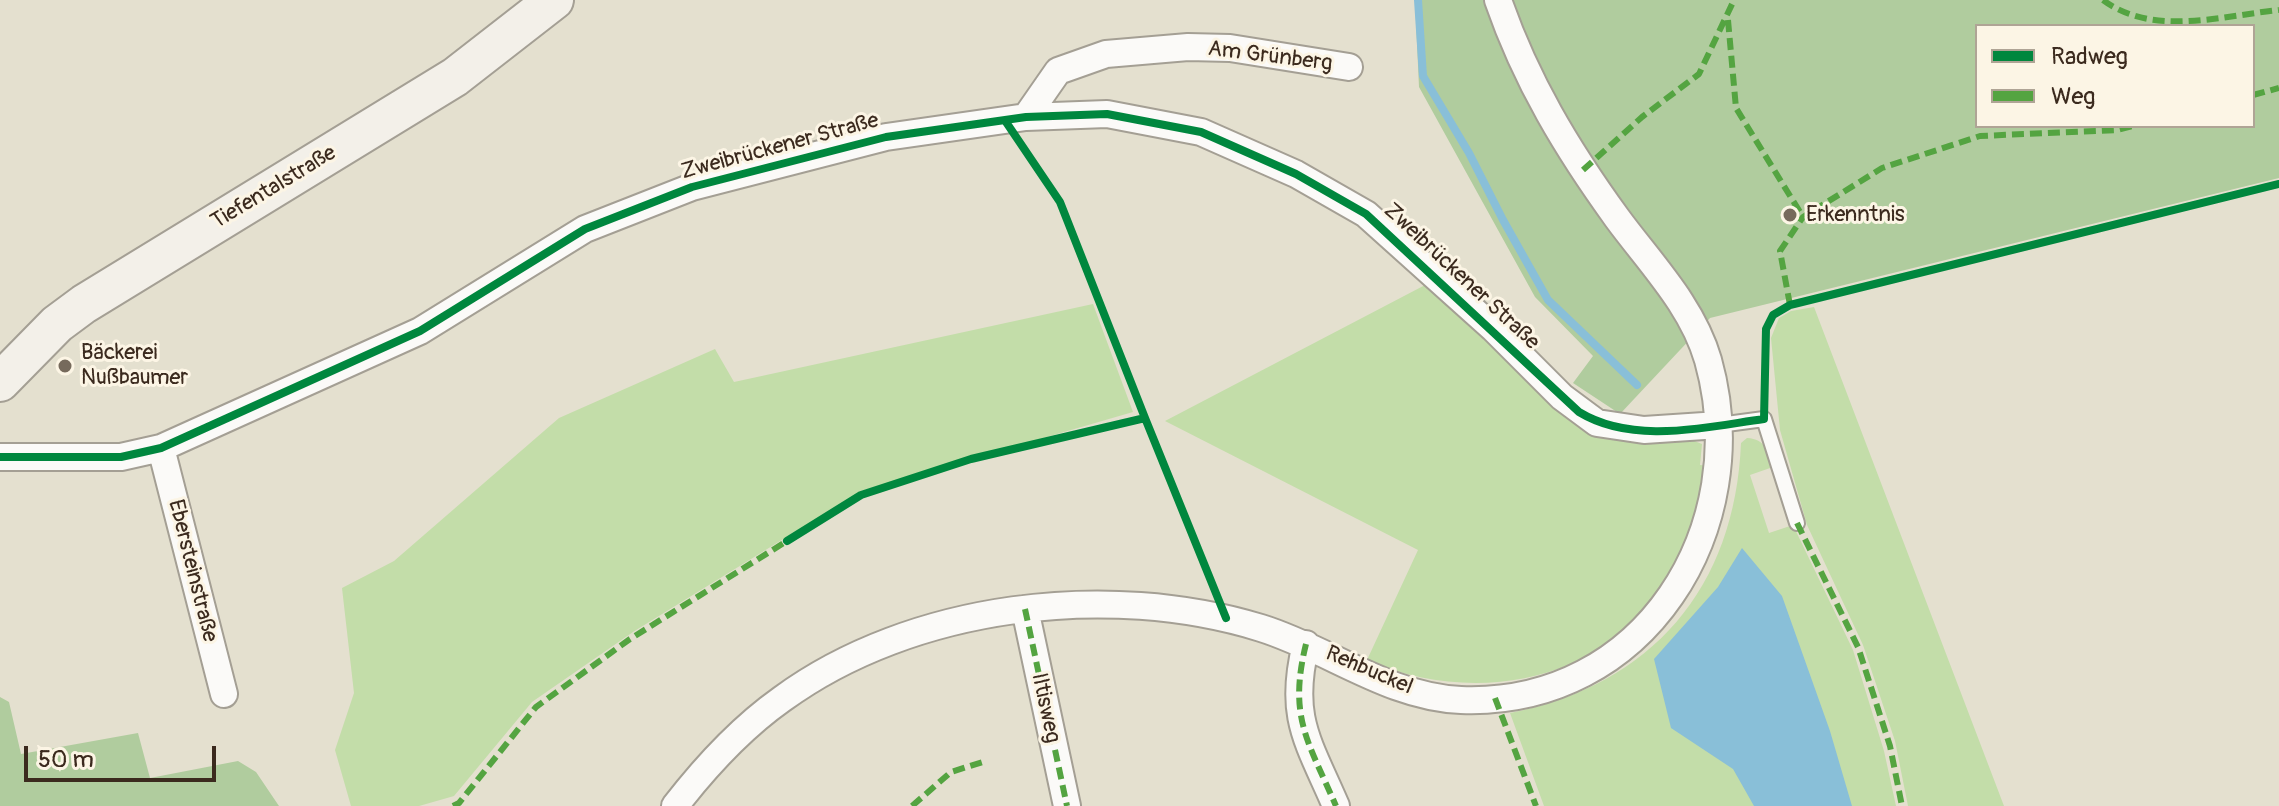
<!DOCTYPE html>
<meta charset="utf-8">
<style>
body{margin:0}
#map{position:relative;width:2279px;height:806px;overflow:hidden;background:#e4e0cf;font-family:Pangolin,sans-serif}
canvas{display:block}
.legend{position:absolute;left:1975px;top:24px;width:280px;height:104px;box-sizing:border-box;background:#fcf5e5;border:2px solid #afa495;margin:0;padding:10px 14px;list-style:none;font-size:24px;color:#3b2a1e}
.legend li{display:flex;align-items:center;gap:16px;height:40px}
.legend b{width:40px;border:2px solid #afa495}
.scale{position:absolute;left:24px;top:746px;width:192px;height:36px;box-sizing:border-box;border:4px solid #3b2a1e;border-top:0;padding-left:10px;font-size:24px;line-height:28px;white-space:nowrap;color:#3b2a1e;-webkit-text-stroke:6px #fcf5e5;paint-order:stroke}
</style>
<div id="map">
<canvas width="2279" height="806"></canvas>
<ul class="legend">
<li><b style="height:10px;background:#00873e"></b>Radweg</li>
<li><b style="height:10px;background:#54a441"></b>Weg</li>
</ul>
<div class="scale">50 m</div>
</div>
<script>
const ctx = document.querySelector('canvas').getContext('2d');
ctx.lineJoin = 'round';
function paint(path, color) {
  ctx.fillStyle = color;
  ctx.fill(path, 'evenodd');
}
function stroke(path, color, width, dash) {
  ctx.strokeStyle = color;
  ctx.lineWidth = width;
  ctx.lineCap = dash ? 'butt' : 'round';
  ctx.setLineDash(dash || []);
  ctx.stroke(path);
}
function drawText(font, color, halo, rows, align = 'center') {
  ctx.font = font + ' Pangolin,sans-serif';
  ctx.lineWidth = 6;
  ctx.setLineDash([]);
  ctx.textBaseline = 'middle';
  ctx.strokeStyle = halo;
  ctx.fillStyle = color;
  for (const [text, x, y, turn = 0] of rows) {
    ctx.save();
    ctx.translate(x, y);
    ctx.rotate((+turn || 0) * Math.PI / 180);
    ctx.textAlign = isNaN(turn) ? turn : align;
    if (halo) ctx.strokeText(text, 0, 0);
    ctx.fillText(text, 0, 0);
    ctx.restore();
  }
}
const green = new Path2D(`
 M 1427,284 L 1566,412 L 1687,438 L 1702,444 L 1700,465 L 1710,466 C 1707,483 1705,504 1698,520 C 1688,543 1667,585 1651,605 C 1580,688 1463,702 1367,660 L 1418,550 L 1165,421 Z
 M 1093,304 L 1133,412 L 861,491 L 633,632 L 532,702 L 454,796 L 419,806 L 351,806 L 335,750 L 354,693 L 342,588 L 394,561 L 559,418 L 715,349 L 734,382 Z
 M 1814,307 L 2004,806 L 1908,806 L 1895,741 L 1863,645 L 1807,525 L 1780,430 L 1771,338 L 1779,318 L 1791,311 Z
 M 1747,438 C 1766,439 1767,451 1773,467 L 1750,475 L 1769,533 L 1793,525 L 1853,650 L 1884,751 L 1896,806 L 1544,806 L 1510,713 C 1652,685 1735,588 1741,443 Z`);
const forest = new Path2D(`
 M 1415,0 L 2279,0 L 2279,178 L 1710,318 L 1620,414 L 1573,383 L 1593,356 L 1535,297 L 1419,87 ZM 1977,26 L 2253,26 L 2253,126 L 1977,126 Z
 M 0,697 L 9,702 L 21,754 L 138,733 L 150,778 L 238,761 L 256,772 L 279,806 L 0,806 Z`);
const water = new Path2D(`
 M 1742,548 L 1782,596 L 1830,731 L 1852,806 L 1754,806 L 1733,769 L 1671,728 L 1654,659 L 1718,587 Z`);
const stream = new Path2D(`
 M 1418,0 L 1423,76 L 1469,153 L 1503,220 L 1548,300 L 1637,385`);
const lane = new Path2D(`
 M 1719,425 L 1764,419 L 1797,523`);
const street = new Path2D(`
 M 1026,117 L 1058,71 L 1106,54 L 1188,47 L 1230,48 L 1349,67
 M 161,448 L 224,694
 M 0,457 L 121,457 L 161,448 L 420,331 L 585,229 L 692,187 L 886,137 L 1026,117 L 1107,114 L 1201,132 L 1296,174 L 1366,214 L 1493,328 L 1562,397 L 1597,423 L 1644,430 L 1719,425
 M 1025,609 L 1067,806
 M 1306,644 C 1288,717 1308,741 1336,806
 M 675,806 C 706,766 741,728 782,699 C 912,604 1109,581 1261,628 C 1329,649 1388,697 1461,700 C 1645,707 1755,527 1708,360 C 1692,305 1650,263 1617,218 C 1567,149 1526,81 1498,0`);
const secondary = new Path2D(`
 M 0,382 L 57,324 L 84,304 L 455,77 L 554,0`);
const quiet = new Path2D(`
 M 2103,0 C 2153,37 2221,16 2279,10
 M 1728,20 L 1736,108 L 1803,217
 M 2253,95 L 2279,88
 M 1583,170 L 1642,117 L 1699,74 L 1734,0
 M 1790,305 L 1780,251 L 1803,217 L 1882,168 L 1980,136 L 2117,130 L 2133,126
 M 1797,523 L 1858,647 L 1890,746 L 1902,806
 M 1025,609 L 1067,806
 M 1306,644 C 1288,717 1308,741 1336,806
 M 1495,698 L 1536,806
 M 453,806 L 459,803 L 536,707 L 630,639 L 787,541
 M 912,806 L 951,772 L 986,761`);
const cycleway = new Path2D(`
 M 1145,418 L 1226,618
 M 0,457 L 121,457 L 161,448 L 420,331 L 585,229 L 692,187 L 886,137 L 1026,117 L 1107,114 L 1201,132 L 1296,174 L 1366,214 L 1579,412 C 1633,445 1705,427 1764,419 L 1766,329 L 1773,315 L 1790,305 L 2279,184
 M 787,541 L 861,495 L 971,459 L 1145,418 L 1060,202 L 1006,122`);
const markers = [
 [1790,215,8,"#766a5c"],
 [65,366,8,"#766a5c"]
];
const streetNames = [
 ["Am Grünberg",1270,57,7],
 ["Zweibrückener Straße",780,147,-15],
 ["Tiefentalstraße",274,188,-31],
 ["Zweibrückener Straße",1461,277,43],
 ["Ebersteinstraße",192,571,76],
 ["Rehbuckel",1369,671,23],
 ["Iltisweg",1045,708,78]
];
const poiNames = [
 ["Erkenntnis",1806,215],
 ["Bäckerei",81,353],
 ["Nußbaumer",81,378]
];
paint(green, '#c3dda9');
paint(forest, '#b0cc9e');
paint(water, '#89bfd8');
stroke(stream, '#89bfd8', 8);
stroke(lane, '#a49f94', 18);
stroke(street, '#a49f94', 30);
stroke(secondary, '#a49f94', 42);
stroke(lane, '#fbfaf8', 14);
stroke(street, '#fbfaf8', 26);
stroke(secondary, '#f3f0e9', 38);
stroke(quiet, '#54a441', 6, [12, 6]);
stroke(cycleway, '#00873e', 8);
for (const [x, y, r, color] of markers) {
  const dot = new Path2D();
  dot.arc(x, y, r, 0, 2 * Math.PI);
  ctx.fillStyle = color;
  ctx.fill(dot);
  stroke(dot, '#fcf5e5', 3);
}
drawText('22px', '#3b2a1e', '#fcf5e5', streetNames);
drawText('22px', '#3b2a1e', '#fcf5e5', poiNames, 'left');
</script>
